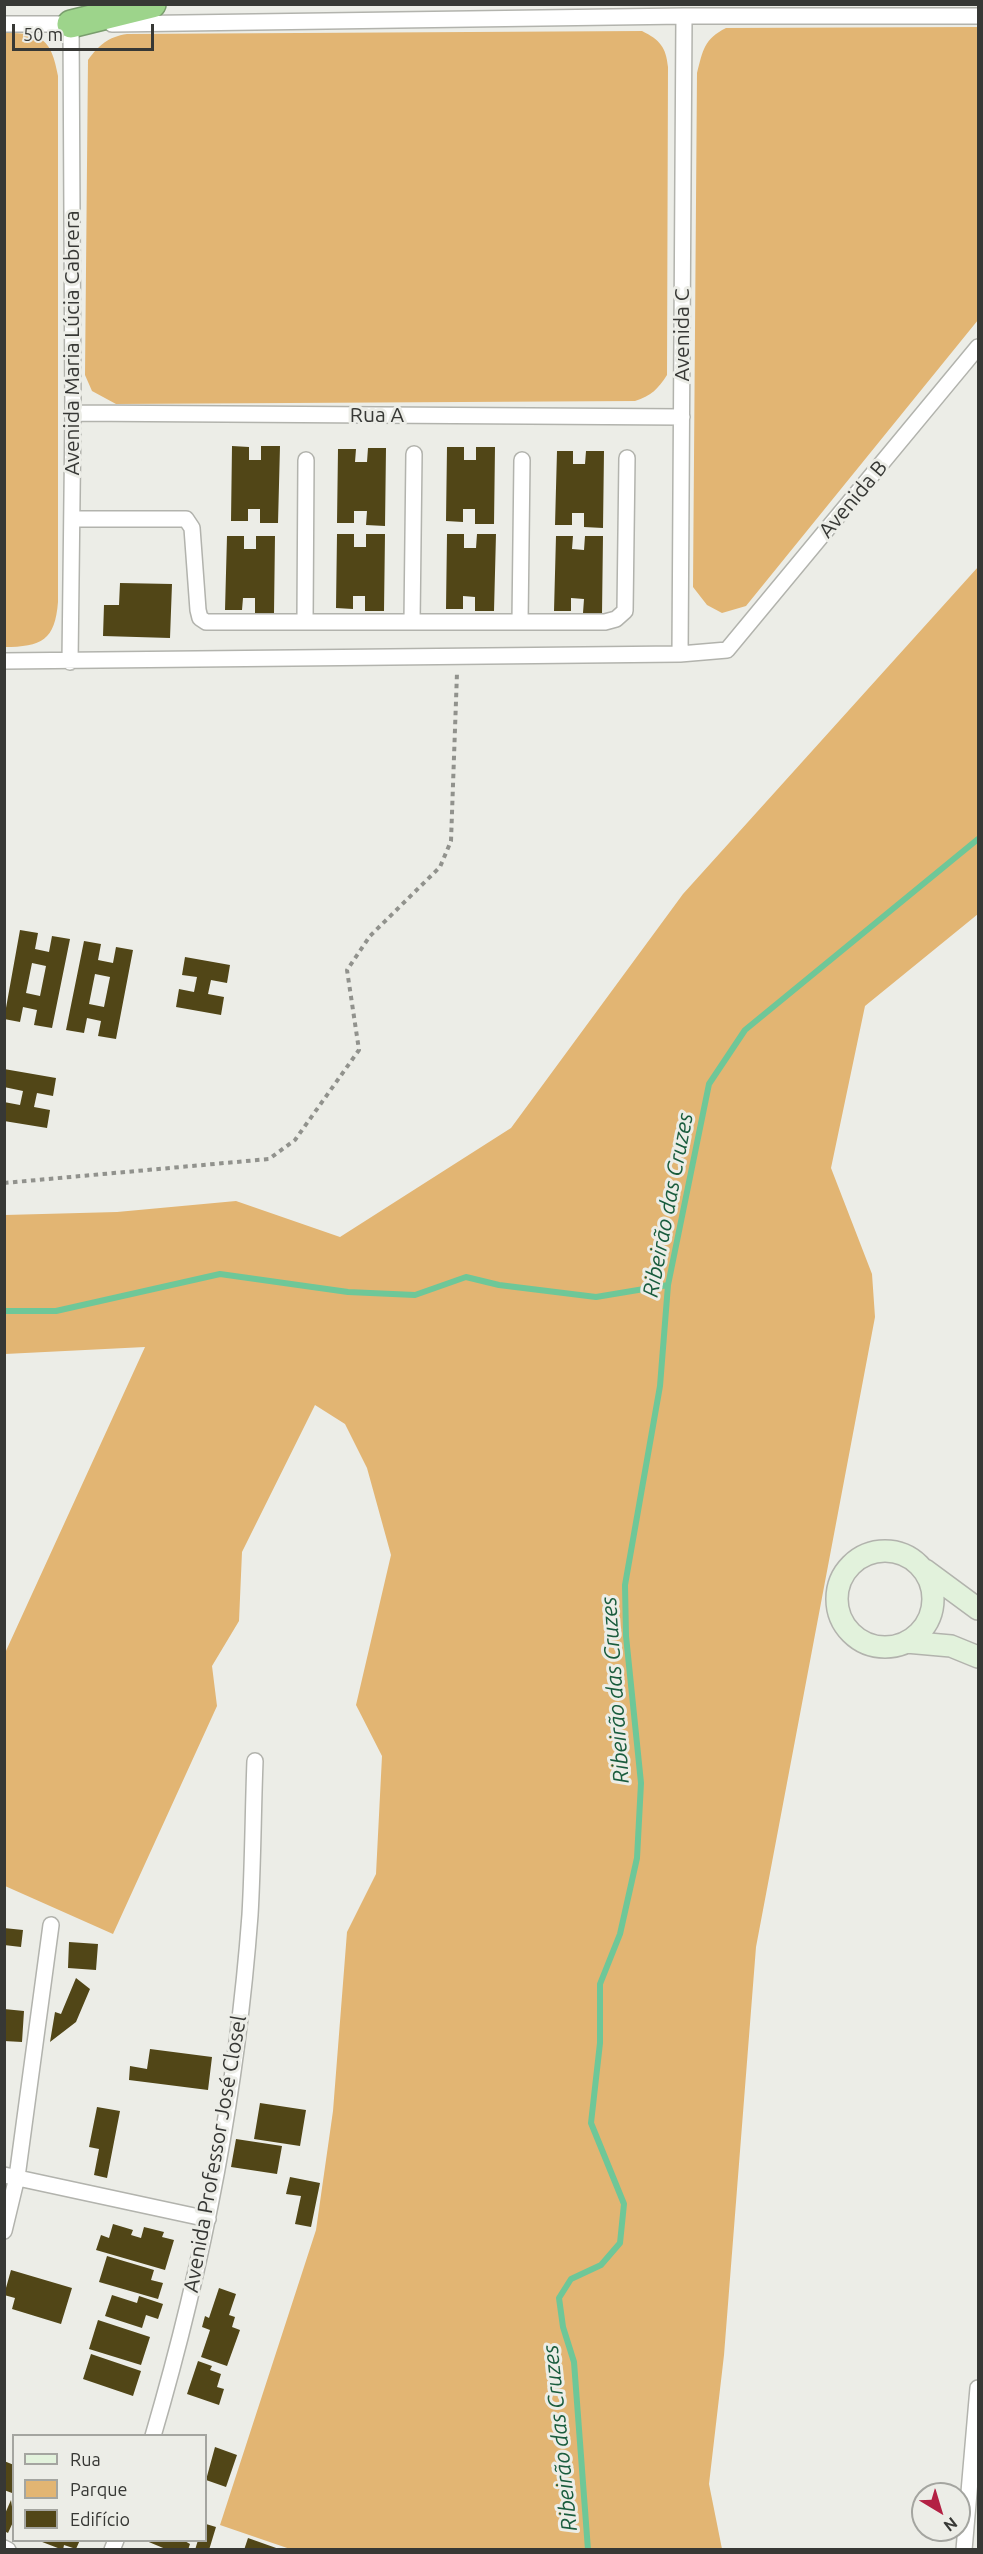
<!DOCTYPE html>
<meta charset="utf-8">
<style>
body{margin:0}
#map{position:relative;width:983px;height:2554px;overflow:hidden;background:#ecede7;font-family:Ubuntu,sans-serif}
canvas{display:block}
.frame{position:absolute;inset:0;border:6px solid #373835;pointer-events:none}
.legend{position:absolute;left:12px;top:2434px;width:195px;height:108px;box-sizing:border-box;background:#ecede7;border:2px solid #a4a5a0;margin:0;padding:8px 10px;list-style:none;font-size:18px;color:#373835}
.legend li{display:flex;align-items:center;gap:12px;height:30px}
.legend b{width:30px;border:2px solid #a4a5a0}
.north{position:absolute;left:911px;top:2482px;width:60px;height:60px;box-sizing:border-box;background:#ecede7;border:2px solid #a4a5a0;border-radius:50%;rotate:142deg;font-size:16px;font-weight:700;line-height:24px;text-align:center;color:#373835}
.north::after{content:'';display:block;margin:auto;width:21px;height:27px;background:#b32144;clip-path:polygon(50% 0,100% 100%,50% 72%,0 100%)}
.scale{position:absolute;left:12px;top:24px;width:142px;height:27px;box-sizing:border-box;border:3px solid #373835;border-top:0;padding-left:8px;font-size:18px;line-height:21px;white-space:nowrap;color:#373835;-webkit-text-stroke:4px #ecede7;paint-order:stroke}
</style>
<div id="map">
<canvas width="983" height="2554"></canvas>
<div class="frame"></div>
<ul class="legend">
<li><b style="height:8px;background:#e2f2dc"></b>Rua</li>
<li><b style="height:16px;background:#e2b573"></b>Parque</li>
<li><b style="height:16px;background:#514617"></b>Edifício</li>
</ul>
<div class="north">N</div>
<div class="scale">50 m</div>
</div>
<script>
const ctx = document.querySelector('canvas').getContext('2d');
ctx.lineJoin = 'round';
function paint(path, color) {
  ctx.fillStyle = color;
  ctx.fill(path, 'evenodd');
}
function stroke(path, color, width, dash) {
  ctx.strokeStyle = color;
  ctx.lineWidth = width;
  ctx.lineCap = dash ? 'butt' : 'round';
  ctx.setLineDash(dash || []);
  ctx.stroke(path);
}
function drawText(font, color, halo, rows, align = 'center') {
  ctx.font = font + ' Ubuntu,sans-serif';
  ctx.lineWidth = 6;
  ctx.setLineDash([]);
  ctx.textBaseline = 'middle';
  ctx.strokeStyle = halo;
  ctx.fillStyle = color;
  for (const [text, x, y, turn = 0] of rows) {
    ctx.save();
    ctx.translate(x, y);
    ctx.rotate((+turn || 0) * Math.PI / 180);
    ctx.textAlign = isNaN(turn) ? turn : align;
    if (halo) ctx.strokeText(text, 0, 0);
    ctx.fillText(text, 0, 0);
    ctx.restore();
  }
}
const green = new Path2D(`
 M 978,27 L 978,320 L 746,606 L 722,613 L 707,605 L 693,587 L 697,73 C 703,50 704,39 726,28 Z
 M 642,31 C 660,40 666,47 668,67 L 667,375 C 658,389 651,396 635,401 L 116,404 L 92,391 L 85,375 L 88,60 C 99,45 108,37 127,34 Z
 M 5,33 C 43,33 51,39 58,76 L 58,602 C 55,640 42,647 4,647 Z
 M 978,567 L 978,914 L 865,1006 L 831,1168 L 872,1274 L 875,1317 L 756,1947 L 724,2355 L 709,2484 L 722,2549 L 293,2550 L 220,2525 L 316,2230 L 333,2111 L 347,1932 L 376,1874 L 382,1756 L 356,1705 L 391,1555 L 367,1468 L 345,1424 L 315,1405 L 242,1552 L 239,1621 L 212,1666 L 217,1706 L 113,1934 L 5,1886 L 5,1653 L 145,1347 L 5,1354 L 5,1215 L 117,1212 L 236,1201 L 340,1237 L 511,1128 L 683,894 Z`);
const stream = new Path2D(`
 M 4,1311 L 56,1311 L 220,1274 L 348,1292 L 415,1295 L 466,1277 L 499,1285 L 596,1297 L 668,1285
 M 588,2550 L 574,2362 L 563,2327 L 559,2298 L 571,2279 L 601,2265 L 620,2243 L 624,2204 L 591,2123 L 600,2043 L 600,1984 L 620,1934 L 637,1858 L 641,1783 L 626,1636 L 625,1585 L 660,1386 L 668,1285 L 709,1084 L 745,1030 L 978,839`);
const building = new Path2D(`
 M 232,446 L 249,447 L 249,460 L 261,460 L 261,446 L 280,446 L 278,523 L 260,523 L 260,509 L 248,509 L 248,521 L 231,521 Z
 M 447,447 L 464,447 L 464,460 L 476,460 L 476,447 L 495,447 L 494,524 L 475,524 L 475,509 L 463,509 L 463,522 L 446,521 Z
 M 368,448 L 386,448 L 385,526 L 366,525 L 367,511 L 354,511 L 354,523 L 337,523 L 338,449 L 356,449 L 355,462 L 367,462 Z
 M 557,451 L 573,451 L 573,464 L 585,464 L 586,451 L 604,451 L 603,528 L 584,527 L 584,513 L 572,513 L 572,525 L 555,525 Z
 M 337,534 L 354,534 L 354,547 L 366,547 L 366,534 L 385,534 L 384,611 L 365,611 L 365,596 L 353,596 L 353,609 L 336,608 Z
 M 447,534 L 464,534 L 464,548 L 476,548 L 477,534 L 496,534 L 494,611 L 475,611 L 475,597 L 463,596 L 463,609 L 446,609 Z
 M 227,536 L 244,536 L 244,549 L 256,549 L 256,536 L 275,536 L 274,613 L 255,613 L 255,598 L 243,598 L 242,610 L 225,610 Z
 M 556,536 L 573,536 L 572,549 L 584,550 L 585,536 L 603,536 L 602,614 L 583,613 L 584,599 L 571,598 L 571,611 L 554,611 Z
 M 120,583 L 172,584 L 170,638 L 103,636 L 104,605 L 119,605 Z
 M 20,930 L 38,933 L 35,949 L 49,952 L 52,936 L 70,939 L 52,1028 L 34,1025 L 37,1010 L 23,1007 L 20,1022 L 4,1019 ZM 32,963 L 46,966 L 40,996 L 26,993 Z
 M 84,941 L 101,944 L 98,960 L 113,963 L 116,947 L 133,950 L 116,1039 L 98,1036 L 101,1021 L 87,1018 L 84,1033 L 66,1030 ZM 95,974 L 110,977 L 104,1007 L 89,1004 Z
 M 185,957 L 230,965 L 227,983 L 211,980 L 208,994 L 224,997 L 221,1015 L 176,1007 L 179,989 L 194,992 L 197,977 L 182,975 Z
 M 4,1069 L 56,1078 L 53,1096 L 37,1093 L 34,1107 L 50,1110 L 47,1128 L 4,1121 L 4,1102 L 20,1105 L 23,1091 L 4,1087 Z
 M 4,1928 L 23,1930 L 21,1947 L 4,1945 Z
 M 69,1942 L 98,1944 L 96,1970 L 68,1968 Z
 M 76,1978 L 90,1989 L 76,2022 L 50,2042 L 55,2012 L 61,2014 Z
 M 4,2009 L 24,2011 L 22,2042 L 4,2041 Z
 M 150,2049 L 212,2057 L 208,2090 L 129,2080 L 130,2066 L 147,2069 Z
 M 260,2103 L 306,2110 L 300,2146 L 254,2139 Z
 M 97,2107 L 120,2111 L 107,2178 L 94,2175 L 99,2149 L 89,2147 Z
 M 236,2139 L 282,2146 L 277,2174 L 231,2167 Z
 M 290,2177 L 320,2183 L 311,2227 L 295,2224 L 301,2196 L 286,2194 Z
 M 113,2224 L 133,2230 L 131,2235 L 141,2238 L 144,2227 L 164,2232 L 162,2237 L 174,2240 L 165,2270 L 96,2250 L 101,2235 L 109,2238 Z
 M 107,2256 L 154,2270 L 151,2280 L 163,2283 L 158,2299 L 99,2282 Z
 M 11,2270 L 72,2288 L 61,2324 L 12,2309 L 15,2298 L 4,2295 Z
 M 219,2288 L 236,2294 L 229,2315 L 235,2317 L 232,2327 L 240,2330 L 227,2366 L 201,2357 L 210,2330 L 202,2327 L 205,2316 L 209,2318 Z
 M 112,2295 L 137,2303 L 139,2296 L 163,2304 L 158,2319 L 146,2315 L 142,2328 L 105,2316 Z
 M 98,2320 L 150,2337 L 141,2365 L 89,2349 Z
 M 91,2354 L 141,2371 L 133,2396 L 83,2379 Z
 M 198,2361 L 212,2366 L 210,2370 L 221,2374 L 217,2387 L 224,2389 L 219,2405 L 187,2394 Z
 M 215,2447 L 237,2455 L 226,2487 L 206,2480 Z
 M 4,2461 L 14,2465 L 12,2493 L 4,2490 Z
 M 11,2500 L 14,2520 L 8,2533 L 4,2531 L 4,2516 Z
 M 206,2524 L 216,2527 L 209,2550 L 195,2550 L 198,2540 L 206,2540 Z
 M 248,2538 L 279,2549 L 279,2550 L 244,2550 Z
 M 37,2540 L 80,2540 L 76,2549 L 64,2545 L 63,2550 Z
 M 144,2540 L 183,2540 L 190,2544 L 188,2550 L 168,2550 Z`);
const path = new Path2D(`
 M 4,1183 L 269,1159 L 295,1140 L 359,1050 L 347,970 L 370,936 L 440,867 L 451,841 L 457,673`);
const street = new Path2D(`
 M 4,24 L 79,24
 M 112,24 L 684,16 L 978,16
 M 73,413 L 682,417
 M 72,519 L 186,519 L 192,528 L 198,610 L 200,618 L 206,622 L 605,622 L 616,619 L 625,611 L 627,458
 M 305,621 L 306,460
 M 412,622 L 414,454
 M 520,622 L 522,460
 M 680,654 L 684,16
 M 4,661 L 680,654 L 727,650 L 978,347
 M 70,662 L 73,413 L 71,24
 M 4,2175 L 208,2219
 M 4,2231 L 17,2177 L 51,1925
 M 153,2436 C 203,2266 237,2091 250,1915 C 253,1864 253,1812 255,1761
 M 4,2548 L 8,2550
 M 112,2550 L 116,2540
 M 964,2550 L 978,2388`);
const secondary = new Path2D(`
 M837 1599a48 48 0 1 1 96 0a48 48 0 1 1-96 0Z
 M 925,1570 L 978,1609
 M 906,1642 L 951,1646 L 978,1657`);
const highway = new Path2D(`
 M 71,24 L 152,4`);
const streetNames = [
 ["Avenida C",682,335,-90],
 ["Avenida Maria Lúcia Cabrera",72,343,-90],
 ["Rua A",377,415],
 ["Avenida B",853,499,-50],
 ["Avenida Professor José Closel",215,2154,-80]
];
const waterNames = [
 ["Ribeirão das Cruzes",668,1205,-79],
 ["Ribeirão das Cruzes",615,1690,-94],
 ["Ribeirão das Cruzes",560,2438,-96]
];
paint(green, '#e2b573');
stroke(stream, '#6ec798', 6);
paint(building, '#514617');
stroke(street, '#b2b3ad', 18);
stroke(secondary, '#b2b3ad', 24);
stroke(highway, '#799d6d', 30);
stroke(path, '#91928d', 4, [4.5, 4.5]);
stroke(street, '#fff', 15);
stroke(secondary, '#e2f2dc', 21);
stroke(highway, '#9dd48b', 27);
drawText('21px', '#373835', '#ecede7', streetNames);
drawText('italic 22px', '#195c3d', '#ecede7', waterNames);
</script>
